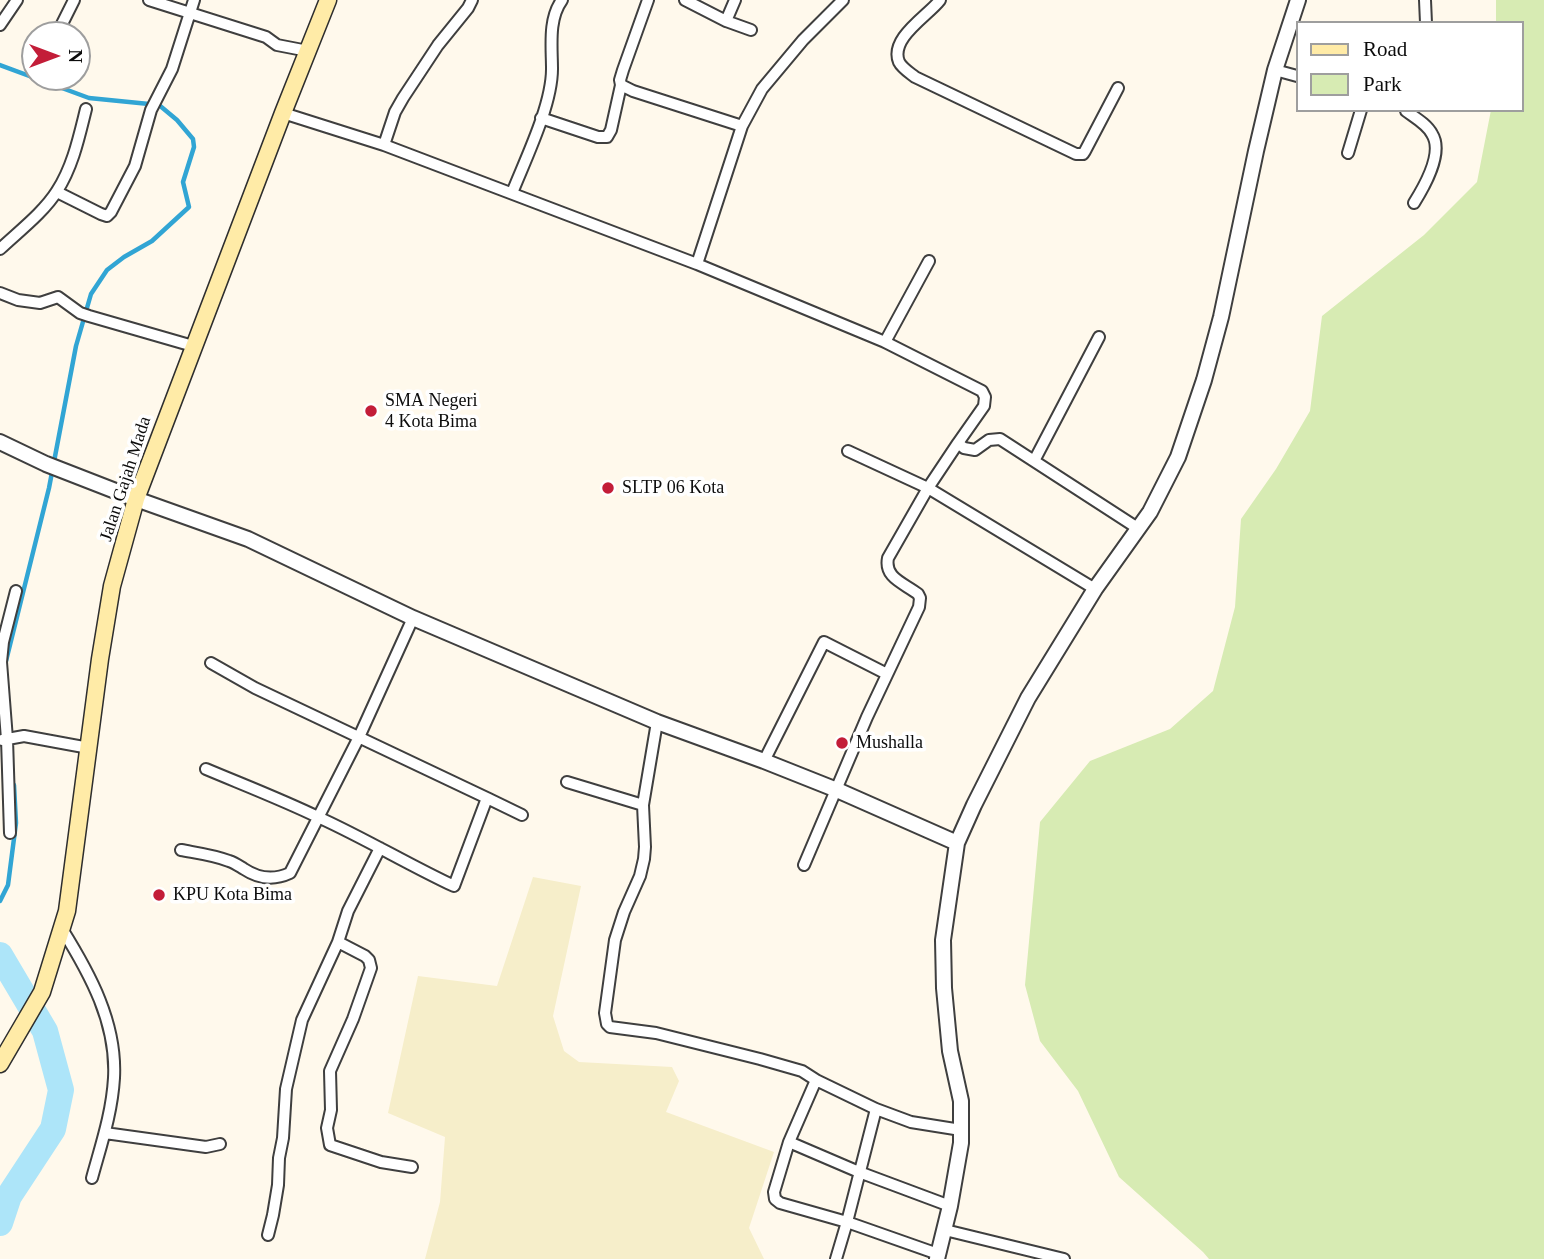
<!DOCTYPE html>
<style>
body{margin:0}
#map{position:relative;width:1544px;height:1259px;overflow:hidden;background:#fff9ec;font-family:"Times New Roman",serif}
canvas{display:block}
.legend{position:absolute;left:1296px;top:21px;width:228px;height:91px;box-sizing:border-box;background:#fff;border:2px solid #9e9e9e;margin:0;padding:9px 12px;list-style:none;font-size:21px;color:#0c0c0c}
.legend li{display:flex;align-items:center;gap:14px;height:35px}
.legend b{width:35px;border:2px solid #9e9e9e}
.north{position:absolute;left:21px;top:21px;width:70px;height:70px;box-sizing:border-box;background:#fff;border:2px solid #9e9e9e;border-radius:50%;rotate:90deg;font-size:19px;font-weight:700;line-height:28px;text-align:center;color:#0c0c0c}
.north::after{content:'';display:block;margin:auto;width:24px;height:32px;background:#c31d38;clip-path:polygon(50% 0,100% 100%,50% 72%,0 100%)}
</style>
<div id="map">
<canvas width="1544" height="1259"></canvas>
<ul class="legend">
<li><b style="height:9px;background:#ffeba7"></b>Road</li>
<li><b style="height:19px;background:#d7ebb3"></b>Park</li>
</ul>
<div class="north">N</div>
</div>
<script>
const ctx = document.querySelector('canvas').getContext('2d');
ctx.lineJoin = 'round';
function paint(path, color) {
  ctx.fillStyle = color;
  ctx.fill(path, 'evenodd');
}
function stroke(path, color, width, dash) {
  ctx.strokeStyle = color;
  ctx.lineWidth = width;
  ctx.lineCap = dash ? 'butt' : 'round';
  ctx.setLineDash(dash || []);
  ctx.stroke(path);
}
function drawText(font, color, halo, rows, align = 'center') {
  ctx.font = font + ' "Times New Roman",serif';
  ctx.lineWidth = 7;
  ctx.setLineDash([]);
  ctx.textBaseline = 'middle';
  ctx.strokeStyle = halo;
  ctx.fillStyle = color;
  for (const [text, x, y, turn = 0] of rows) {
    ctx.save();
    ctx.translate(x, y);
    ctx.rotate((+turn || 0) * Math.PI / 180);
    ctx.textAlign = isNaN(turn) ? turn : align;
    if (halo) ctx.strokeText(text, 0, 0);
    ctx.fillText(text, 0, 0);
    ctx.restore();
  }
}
const farmland = new Path2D(`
 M 533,877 L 581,886 L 553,1016 L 564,1051 L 579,1062 L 672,1067 L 679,1081 L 666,1112 L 774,1152 L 749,1228 L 764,1259 L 425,1259 L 440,1202 L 445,1137 L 388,1113 L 418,976 L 497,986 Z`);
const green = new Path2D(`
 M 1496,0 L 1544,0 L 1544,1259 L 1209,1259 L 1203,1252 L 1119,1177 L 1078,1091 L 1040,1041 L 1025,985 L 1040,822 L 1090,761 L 1170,729 L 1213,691 L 1235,607 L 1241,519 L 1276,469 L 1310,411 L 1322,316 L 1424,235 L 1477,182 L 1491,110 L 1521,110 L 1521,23 L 1496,23 Z`);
const stream = new Path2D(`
 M 0,65 L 89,98 L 159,105 L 177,120 L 193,139 L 194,147 L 183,182 L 189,207 L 152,241 L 124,257 L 107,270 L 91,294 L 76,346 L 49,488 L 6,661
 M 0,901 L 8,885 L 16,823 L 14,785`);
const river = new Path2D(`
 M 0,955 L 45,1031 L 61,1090 L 53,1129 L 9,1196 L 0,1223`);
const minor = new Path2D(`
 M 149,0 L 266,37 L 277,45 L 308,51
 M 648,0 L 623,70 L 620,80 L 621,85 L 633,91 L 742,126
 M 685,0 L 726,21 L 751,30
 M 940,0 C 929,15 889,38 899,62 C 902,68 910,73 915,77 L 1076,154 L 1083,154 L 1085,151 L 1118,88
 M 1425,0 L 1426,23
 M 726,21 L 735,0
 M 0,25 L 17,0
 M 58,32 L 74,0
 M 1275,70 L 1297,76
 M 1406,111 C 1414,117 1427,124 1432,134 C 1444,153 1424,187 1414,203
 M 283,113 L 384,145 L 697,264 L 885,342 L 982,391 L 985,397 L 984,406 L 958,443 L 928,488 L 888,558 C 884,578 904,583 918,594 L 920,598 L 919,607 L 867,717 L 804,865
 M 541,118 L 598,137 L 607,137 L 611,130 L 621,85
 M 384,145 L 395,112 L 403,98 L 438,45 L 468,8 L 472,0
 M 1348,153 L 1361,110
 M 57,192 L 101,214 L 107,216 L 111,212 L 135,166 L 151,110 L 172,69 L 194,0
 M 512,193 C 526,158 552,105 552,69 C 552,47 548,19 562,0
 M 0,249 C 18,232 44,212 57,191 C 73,166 79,137 86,109
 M 697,264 L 742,126 L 762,89 L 803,40 L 843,0
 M 0,293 L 18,300 L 40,303 L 58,297 L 80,313 L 89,316 L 193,346
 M 885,342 L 929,261
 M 958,443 L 964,448 L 975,450 L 989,440 L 1000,439 L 1139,529
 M 848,451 L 928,488 L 1095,589
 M 1034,461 L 1099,337
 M 657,722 L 643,805 L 645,847 L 644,859 L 640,876 L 624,912 L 615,940 L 605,1013 L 607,1024 L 610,1027 L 656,1033 L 760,1059 L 802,1071 L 816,1080
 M 2,740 L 24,736 L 89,748
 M 764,761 L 824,642 L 887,674
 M 206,769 C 244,785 283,800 320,818 C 366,839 409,865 454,886 L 487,798 L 255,688 L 211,663
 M 567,782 L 643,805
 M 487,798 L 522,815
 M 10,833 L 7,739 L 1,662 L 3,642 L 16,591
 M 181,850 C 197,853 214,855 229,861 C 235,863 239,866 244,869 C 259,879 275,880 290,873 L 359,737 L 413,618
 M 62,929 C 90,974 117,1023 114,1078 C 112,1113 101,1145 92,1178
 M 338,942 L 365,956 L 369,960 L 371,968 L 353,1019 L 330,1071 L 331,1110 L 327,1128 L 330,1145 L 381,1162 L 412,1167
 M 105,1133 L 206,1147 L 220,1144
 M 789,1142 L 859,1172 L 950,1206
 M 945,1230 L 1064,1259
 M 268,1235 L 273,1215 L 278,1185 L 279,1158 L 283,1138 L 286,1089 L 302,1020 L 338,942 L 348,911 L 380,848
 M 938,1254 L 847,1222 L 780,1203 L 775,1199 L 774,1192 L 789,1142 L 816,1080 L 876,1109 L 911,1122 L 961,1130
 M 836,1259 L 847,1222 L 876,1109`);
const tertiary = new Path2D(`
 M 0,442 L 46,464 L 136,499 L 248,539 L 413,618 L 657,722 L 764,761 L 837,790 L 957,843
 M 937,1259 L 950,1206 L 961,1143 L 961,1101 L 950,1051 L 944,988 L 943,940 L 957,843 L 974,805 L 1028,698 L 1095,589 L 1150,512 L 1178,457 L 1204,380 L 1221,317 L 1256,151 L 1275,70 L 1298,0`);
const secondary = new Path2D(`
 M 0,1064 L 42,992 L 67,911 L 100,659 L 112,586 L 136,499 L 283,113 L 328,0`);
const markers = [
 [371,411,7,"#c31d38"],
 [608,488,7,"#c31d38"],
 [842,743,7,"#c31d38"],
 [159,895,7,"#c31d38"]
];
const poiNames = [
 ["SMA Negeri",385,401],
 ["4 Kota Bima",385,422],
 ["SLTP 06 Kota",622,488],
 ["Mushalla",856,743],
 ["KPU Kota Bima",173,895]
];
const streetNames = [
 ["Jalan Gajah Mada",126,479,-72]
];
paint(farmland, '#f6eeca');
paint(green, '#d7ebb3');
stroke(stream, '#31a5d4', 4.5);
stroke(river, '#ade5f9', 26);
stroke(minor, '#3f3f3f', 14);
stroke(tertiary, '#3f3f3f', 18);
stroke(secondary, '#2e2e2e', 19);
stroke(minor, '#fff', 10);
stroke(tertiary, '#fff', 14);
stroke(secondary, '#ffeba7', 16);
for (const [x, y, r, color] of markers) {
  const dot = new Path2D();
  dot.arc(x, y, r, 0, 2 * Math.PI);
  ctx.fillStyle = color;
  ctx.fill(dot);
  stroke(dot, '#fff', 2.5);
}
drawText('18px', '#0c0c0c', '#fff', poiNames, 'left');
drawText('18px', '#0c0c0c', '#fff', streetNames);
</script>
